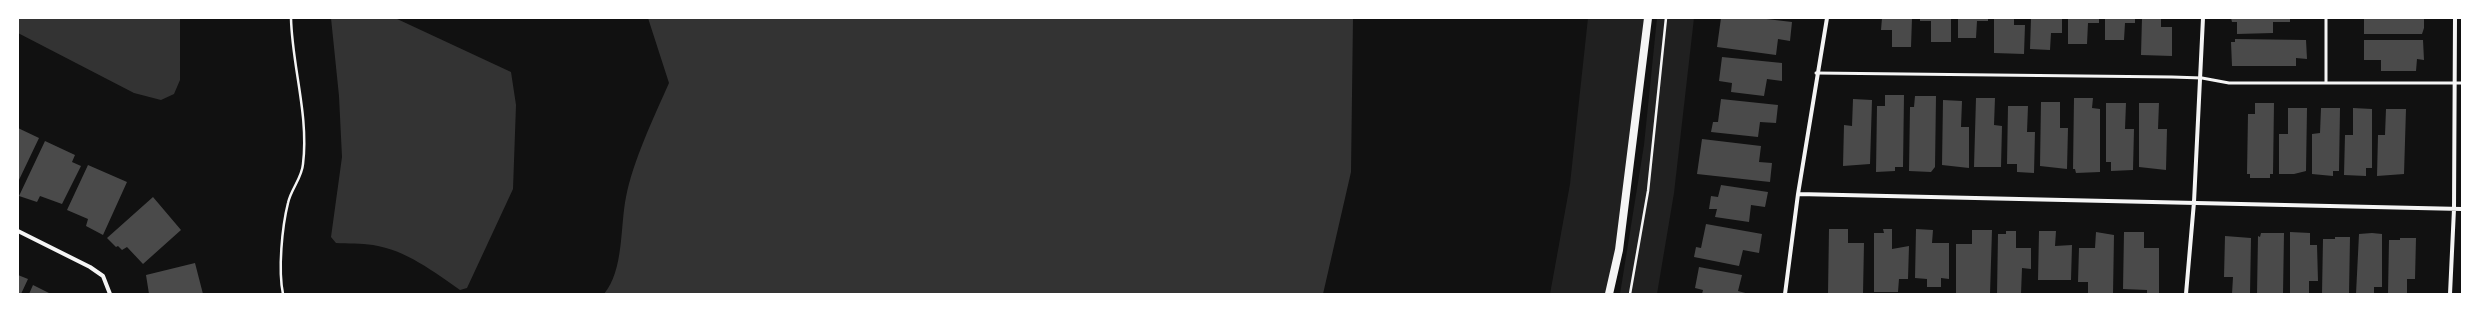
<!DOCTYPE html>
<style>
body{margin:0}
#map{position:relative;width:2480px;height:312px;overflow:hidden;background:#111;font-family:"Alegreya Sans",sans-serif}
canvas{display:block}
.frame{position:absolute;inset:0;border:19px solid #fff;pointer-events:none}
</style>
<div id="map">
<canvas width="2480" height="312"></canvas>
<div class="frame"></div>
</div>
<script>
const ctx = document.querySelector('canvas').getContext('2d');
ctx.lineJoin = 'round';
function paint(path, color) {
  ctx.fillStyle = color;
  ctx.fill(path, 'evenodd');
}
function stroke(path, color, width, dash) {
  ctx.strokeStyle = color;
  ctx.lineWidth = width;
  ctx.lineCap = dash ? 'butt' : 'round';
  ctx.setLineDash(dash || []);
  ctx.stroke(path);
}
const green = new Path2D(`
 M 1588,18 L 1648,18 L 1609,294 L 1550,294 L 1570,184 Z
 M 1657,18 L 1694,18 L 1674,193 L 1657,294 L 1620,294 L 1644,145 Z`);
const water = new Path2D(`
 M 18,18 L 180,18 L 180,80 L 174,94 L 161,100 L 134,93 L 18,33 Z
 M 331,18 L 395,18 L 511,72 L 516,105 L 513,189 L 467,288 L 460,290 C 434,272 406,250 373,245 C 361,243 348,244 336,243 L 331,237 L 342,157 L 339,96 Z
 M 648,18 L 1353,18 L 1351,172 L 1323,294 L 604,294 C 624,270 620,227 626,197 C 633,161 654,117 669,83 Z`);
const building = new Path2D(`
 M 1721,18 L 1758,18 L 1792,22 L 1790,41 L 1778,39 L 1776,55 L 1717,47 Z
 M 1882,18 L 1912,18 L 1911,47 L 1892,47 L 1892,30 L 1881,30 Z
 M 1920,18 L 1951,18 L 1951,42 L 1931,42 L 1931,21 L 1920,21 Z
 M 1958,18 L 1988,18 L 1988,21 L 1977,21 L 1976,38 L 1958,38 Z
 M 1994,18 L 2014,18 L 2014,25 L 2025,25 L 2024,54 L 1994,53 Z
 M 2031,18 L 2062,18 L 2062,33 L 2051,33 L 2050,50 L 2030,49 Z
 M 2068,18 L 2099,18 L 2099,23 L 2088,23 L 2087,44 L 2068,44 Z
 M 2105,18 L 2135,18 L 2135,23 L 2125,23 L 2124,40 L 2105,40 Z
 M 2142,18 L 2172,18 L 2161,19 L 2161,27 L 2172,27 L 2172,56 L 2141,55 Z
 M 2231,18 L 2290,18 L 2290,22 L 2273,22 L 2273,33 L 2237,34 L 2237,22 L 2232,22 Z
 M 2364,18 L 2424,18 L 2424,28 L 2422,34 L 2364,34 Z
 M 2235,39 L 2306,40 L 2307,59 L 2296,58 L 2296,66 L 2232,66 L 2231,42 L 2235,42 Z
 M 2364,40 L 2423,40 L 2424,60 L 2417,59 L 2416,71 L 2381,71 L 2381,60 L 2364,60 Z
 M 1722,57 L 1782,63 L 1782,81 L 1767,79 L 1764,96 L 1731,92 L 1732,83 L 1719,81 Z
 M 1885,95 L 1904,95 L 1903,167 L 1895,167 L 1895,171 L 1876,172 L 1877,106 L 1885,106 Z
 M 1915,96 L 1936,96 L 1935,167 L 1931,172 L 1909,171 L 1910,107 L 1914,107 Z
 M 1976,98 L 1995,98 L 1994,125 L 2002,126 L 2001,167 L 1974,167 Z
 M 2074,98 L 2093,98 L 2092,108 L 2100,109 L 2100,172 L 2076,173 L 2075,169 L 2073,169 Z
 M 1721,99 L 1778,105 L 1776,123 L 1760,122 L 1758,137 L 1711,132 L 1713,122 L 1718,122 Z
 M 1853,99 L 1872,100 L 1870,164 L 1843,166 L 1844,125 L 1852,126 Z
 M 1943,100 L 1962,101 L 1961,127 L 1969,127 L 1969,168 L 1942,165 Z
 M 2041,102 L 2060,102 L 2060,128 L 2068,128 L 2067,169 L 2040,166 Z
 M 2106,103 L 2126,103 L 2125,129 L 2134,129 L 2133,170 L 2111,171 L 2111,162 L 2106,162 Z
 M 2139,103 L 2159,103 L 2158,129 L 2167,129 L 2166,170 L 2139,167 Z
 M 2255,103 L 2274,103 L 2273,174 L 2270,174 L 2270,178 L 2250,178 L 2250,174 L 2247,174 L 2248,114 L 2255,114 Z
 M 2008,106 L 2028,106 L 2027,132 L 2035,132 L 2034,173 L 2017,172 L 2017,164 L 2007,164 Z
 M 2288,108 L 2307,108 L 2306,171 L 2294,174 L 2279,174 L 2279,134 L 2288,134 Z
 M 2321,108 L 2340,108 L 2339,171 L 2333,171 L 2333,176 L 2312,174 L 2312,134 L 2320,133 Z
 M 2353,108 L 2372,109 L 2372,168 L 2366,168 L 2366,176 L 2344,175 L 2345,135 L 2353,135 Z
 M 2386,109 L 2406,109 L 2404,174 L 2377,176 L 2378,135 L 2385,135 Z
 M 18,128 L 39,138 L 18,182 Z
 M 1702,139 L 1761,146 L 1759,162 L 1772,163 L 1770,182 L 1697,174 Z
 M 45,141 L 75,155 L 72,162 L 81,166 L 62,204 L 40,196 L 37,202 L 19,196 Z
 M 88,165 L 127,182 L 103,235 L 86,226 L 88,219 L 67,210 Z
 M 1721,185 L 1768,192 L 1765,207 L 1751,205 L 1749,222 L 1715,217 L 1717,209 L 1709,209 L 1711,196 L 1718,197 Z
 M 153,197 L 181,230 L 143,264 L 127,247 L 122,250 L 118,246 L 116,247 L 107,238 Z
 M 1706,224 L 1762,234 L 1759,253 L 1743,250 L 1739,266 L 1694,257 L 1696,247 L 1701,248 Z
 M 1829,229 L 1848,229 L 1848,243 L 1864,243 L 1863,294 L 1828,294 Z
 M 1883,229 L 1892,229 L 1892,249 L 1909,246 L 1908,279 L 1899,279 L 1898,292 L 1874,292 L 1874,233 L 1884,233 Z
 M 1916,229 L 1933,230 L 1932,243 L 1949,243 L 1949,279 L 1941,278 L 1941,287 L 1927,287 L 1927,279 L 1915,278 Z
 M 1972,230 L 1992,230 L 1990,294 L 1956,294 L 1956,244 L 1972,244 Z
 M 2006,231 L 2016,231 L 2016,248 L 2031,248 L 2031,269 L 2022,268 L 2021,294 L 1997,294 L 1998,234 L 2006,234 Z
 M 2039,231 L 2056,231 L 2055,246 L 2072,245 L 2071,280 L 2038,280 Z
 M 2096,232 L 2114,235 L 2113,294 L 2088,294 L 2088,282 L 2078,282 L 2079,248 L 2095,248 Z
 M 2124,232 L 2144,232 L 2144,248 L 2159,248 L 2159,294 L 2147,294 L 2147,290 L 2123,289 Z
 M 2290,232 L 2310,233 L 2310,245 L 2317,245 L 2318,281 L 2309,281 L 2309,294 L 2290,294 Z
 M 2261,233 L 2284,233 L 2283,294 L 2257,294 L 2258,236 L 2260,237 Z
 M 2372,233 L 2382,234 L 2382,287 L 2374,287 L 2374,294 L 2356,294 L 2359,234 Z
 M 2225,236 L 2251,238 L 2250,294 L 2232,294 L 2233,277 L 2224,277 Z
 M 2335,237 L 2350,237 L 2349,294 L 2322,294 L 2323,239 L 2335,239 Z
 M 2400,238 L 2416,238 L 2415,279 L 2407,279 L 2407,294 L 2388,294 L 2389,240 L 2400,240 Z
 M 195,263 L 203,294 L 149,294 L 146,275 Z
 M 1699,267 L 1742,275 L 1738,291 L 1749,294 L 1702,294 L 1703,290 L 1695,288 Z
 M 18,275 L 28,279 L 21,294 L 18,294 Z
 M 33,285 L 51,294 L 29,294 Z`);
const path = new Path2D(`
 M 283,294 C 278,270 282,227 288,203 C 291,189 302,178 303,164 C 309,115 292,66 291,18
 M 1630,294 L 1648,191 L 1666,18`);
const service = new Path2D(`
 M 1816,73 L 2172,77 L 2202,78 L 2229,83 L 2462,83
 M 2326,83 L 2326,18`);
const minor = new Path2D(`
 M 1798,194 L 2462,209
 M 18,231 L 90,267 L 103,276 L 110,294
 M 1785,294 L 1798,194 L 1827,18
 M 2186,294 L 2194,202 L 2203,18
 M 2450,294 L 2454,209 L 2455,18`);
const secondary = new Path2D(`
 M 1609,294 L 1619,250 L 1648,18`);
paint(green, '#202020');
paint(water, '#333');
paint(building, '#4a4a4a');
stroke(path, '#f5f5f5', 2.5);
stroke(service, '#f5f5f5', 3);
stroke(minor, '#f5f5f5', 4);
stroke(secondary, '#f5f5f5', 8);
</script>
